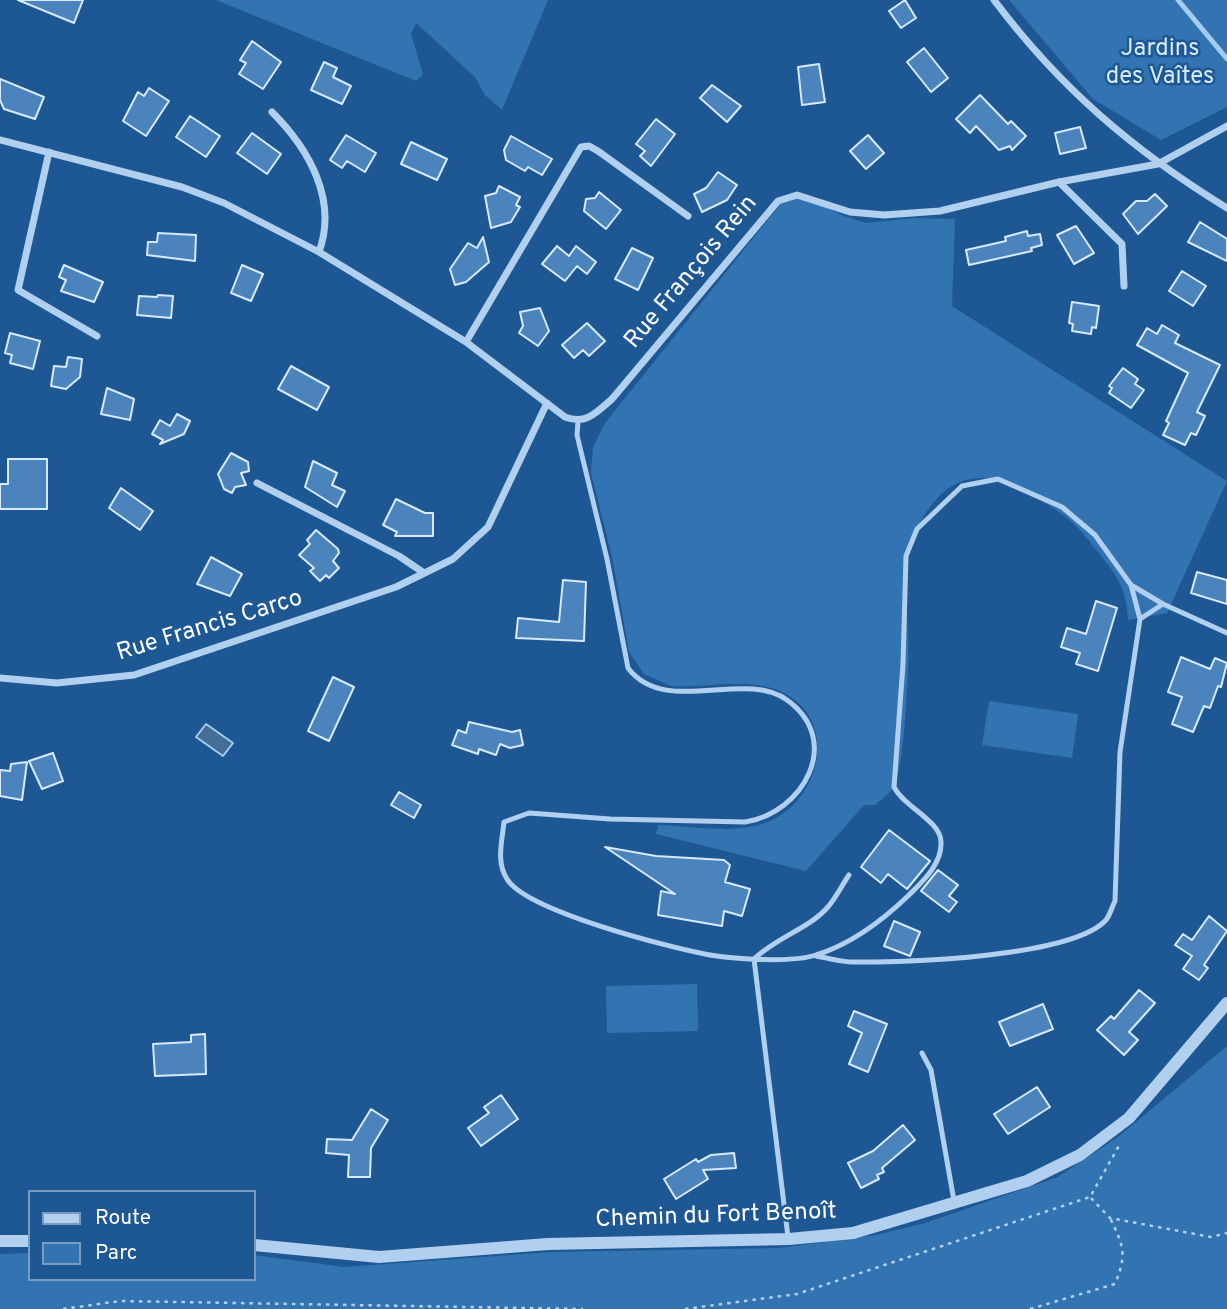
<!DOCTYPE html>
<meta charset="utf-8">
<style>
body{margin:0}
#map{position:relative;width:1227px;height:1309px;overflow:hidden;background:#1e5894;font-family:Overpass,sans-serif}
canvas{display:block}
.legend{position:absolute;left:28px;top:1190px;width:228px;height:91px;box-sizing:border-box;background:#1e5894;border:2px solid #789bbf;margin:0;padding:9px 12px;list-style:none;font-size:21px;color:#fff}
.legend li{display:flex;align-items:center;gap:14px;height:35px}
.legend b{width:35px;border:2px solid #789bbf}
</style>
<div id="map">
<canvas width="1227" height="1309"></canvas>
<ul class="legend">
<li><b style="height:9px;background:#b1d0ef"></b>Route</li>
<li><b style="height:19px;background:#3273b2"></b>Parc</li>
</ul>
</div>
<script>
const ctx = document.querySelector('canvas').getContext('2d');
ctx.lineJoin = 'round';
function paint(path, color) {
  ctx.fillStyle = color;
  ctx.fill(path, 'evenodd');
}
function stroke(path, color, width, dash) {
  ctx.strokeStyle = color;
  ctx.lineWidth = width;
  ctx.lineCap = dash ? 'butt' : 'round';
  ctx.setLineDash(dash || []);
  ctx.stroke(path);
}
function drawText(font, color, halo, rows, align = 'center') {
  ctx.font = font + ' Overpass,sans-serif';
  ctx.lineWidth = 5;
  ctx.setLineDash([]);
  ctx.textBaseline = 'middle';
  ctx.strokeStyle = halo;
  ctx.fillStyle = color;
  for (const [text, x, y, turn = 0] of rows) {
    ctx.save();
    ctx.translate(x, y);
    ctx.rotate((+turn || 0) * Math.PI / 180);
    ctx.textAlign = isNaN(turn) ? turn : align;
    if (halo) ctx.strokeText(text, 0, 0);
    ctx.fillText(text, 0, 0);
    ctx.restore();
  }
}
const green = new Path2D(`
 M 216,0 L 548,0 L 502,110 L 485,95 L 475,77 L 416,23 L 411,34 L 423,74 L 416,81 Z
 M 1009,0 L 1227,0 L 1227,107 L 1161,140 L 1093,99 Z
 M 787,196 L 817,202 L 841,215 L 866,223 L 915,218 L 955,219 L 952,306 L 1227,481 L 1167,613 L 1128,620 C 1127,581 1109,567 1086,537 C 1065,510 1033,496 1002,483 C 950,461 914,518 908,563 C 904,599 910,635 908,670 C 906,706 905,747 896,782 C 894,790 882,799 875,805 L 864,805 L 806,871 L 656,834 L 658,825 C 692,826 732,834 765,823 C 820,804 841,720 782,692 C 750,677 706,688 671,686 L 644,674 L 629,652 L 612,557 L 591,473 L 593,447 L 605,423 Z
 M 989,701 L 1078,714 L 1072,758 L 982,745 Z
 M 697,984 L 698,1031 L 607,1033 L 606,986 Z
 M 1227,1046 L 1227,1309 L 0,1309 L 0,1254 L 30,1253 L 30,1279 L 254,1279 L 254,1255 L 344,1267 L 551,1252 L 780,1248 L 876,1235 L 925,1223 L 1058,1177 L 1118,1137 Z`);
const water = new Path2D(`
 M 206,724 L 233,743 L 223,756 L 196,737 Z`);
const stream = new Path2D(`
 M 1178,0 L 1227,59`);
const building = new Path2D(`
 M 18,0 L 83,0 L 74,23 Z
 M 905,0 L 916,18 L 901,28 L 889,11 Z
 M 252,41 L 281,62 L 263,89 L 239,74 L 246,63 L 240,60 Z
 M 924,48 L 948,78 L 931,92 L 907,62 Z
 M 324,62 L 337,68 L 333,77 L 351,86 L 342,104 L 311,90 Z
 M 819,64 L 825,102 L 802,105 L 798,67 Z
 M 0,79 L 44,97 L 35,119 L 4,109 L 0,100 Z
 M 712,85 L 741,106 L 727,122 L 700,98 Z
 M 149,88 L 169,101 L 146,136 L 123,121 L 138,92 L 144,96 Z
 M 980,95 L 1008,124 L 1011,121 L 1026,136 L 1012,150 L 1010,146 L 999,150 L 976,126 L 970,133 L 956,119 Z
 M 190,116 L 220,136 L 206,157 L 176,137 Z
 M 656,119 L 675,134 L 651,166 L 640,156 L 645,151 L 636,144 Z
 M 1080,127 L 1086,148 L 1060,154 L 1055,133 Z
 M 252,133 L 281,154 L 267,174 L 237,153 Z
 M 346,135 L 376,153 L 365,172 L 347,161 L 342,168 L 330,160 Z
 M 868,135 L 884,153 L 866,169 L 850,151 Z
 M 511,136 L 552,159 L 542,175 L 528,167 L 525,171 L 506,160 L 504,150 Z
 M 411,142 L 447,159 L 437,180 L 401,164 Z
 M 718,172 L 737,185 L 727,200 L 702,212 L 694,194 L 706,188 Z
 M 499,186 L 520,197 L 516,205 L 520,207 L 511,222 L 491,228 L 485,196 L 496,193 Z
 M 599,192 L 621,210 L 606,229 L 584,211 L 586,199 L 595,198 Z
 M 1155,194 L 1167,206 L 1138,234 L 1123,214 L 1136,201 L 1147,201 Z
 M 1200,222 L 1227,239 L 1227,261 L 1188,242 Z
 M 1076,226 L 1094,253 L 1074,264 L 1057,235 Z
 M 1027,231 L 1028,236 L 1040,234 L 1042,245 L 1031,248 L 1032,251 L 969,265 L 966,250 L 1006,241 L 1005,237 Z
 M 158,233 L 196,235 L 195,261 L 147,255 L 148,242 L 157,242 Z
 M 483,237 L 489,262 L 466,282 L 455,285 L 450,269 L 468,243 L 477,248 Z
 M 557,246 L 569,256 L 576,246 L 596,262 L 587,274 L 577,266 L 565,281 L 542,264 Z
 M 632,248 L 653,258 L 638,290 L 615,279 Z
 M 64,265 L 103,282 L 94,302 L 61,291 L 66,280 L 59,277 Z
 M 242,265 L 263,274 L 251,301 L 231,293 Z
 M 1182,271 L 1206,286 L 1193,306 L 1169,291 Z
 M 158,295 L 173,296 L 171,318 L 137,315 L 139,296 L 157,297 Z
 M 1072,302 L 1099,306 L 1096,328 L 1092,327 L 1091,334 L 1072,331 L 1073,324 L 1069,323 Z
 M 540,308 L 549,331 L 538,346 L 519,333 L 523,326 L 520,312 Z
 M 587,323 L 605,341 L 589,356 L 583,350 L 574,358 L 562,345 Z
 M 1162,325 L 1179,335 L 1175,343 L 1220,365 L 1197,412 L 1205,416 L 1196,435 L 1191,433 L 1185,445 L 1163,435 L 1169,423 L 1166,421 L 1188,373 L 1137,345 L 1147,328 L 1157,334 Z
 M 10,333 L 40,341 L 33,369 L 10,363 L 12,355 L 5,353 Z
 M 68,357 L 82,359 L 80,377 L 66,389 L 51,386 L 54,366 L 66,367 Z
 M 291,366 L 329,387 L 317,410 L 278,389 Z
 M 1123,368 L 1138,379 L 1135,384 L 1144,390 L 1131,408 L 1109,393 L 1112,388 L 1109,386 Z
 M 107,388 L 134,399 L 130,420 L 101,414 Z
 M 177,414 L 190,421 L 184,434 L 160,444 L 163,440 L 152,434 L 160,420 L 170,426 Z
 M 231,453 L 248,462 L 249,471 L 241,473 L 246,485 L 235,487 L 232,493 L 224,489 L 218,474 Z
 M 8,459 L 47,459 L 47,509 L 0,509 L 0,484 L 8,484 Z
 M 313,461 L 337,473 L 332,485 L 345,491 L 337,507 L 305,487 Z
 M 121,488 L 153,511 L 140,530 L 109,508 Z
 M 396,499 L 425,513 L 433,513 L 433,536 L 395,536 L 397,532 L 383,525 Z
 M 316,530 L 338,549 L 339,553 L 333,561 L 339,568 L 329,578 L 326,575 L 320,581 L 310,571 L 314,568 L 299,555 L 310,544 L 307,540 Z
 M 211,557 L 242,574 L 230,596 L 197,584 Z
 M 1197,572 L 1227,580 L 1227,604 L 1191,593 Z
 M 563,580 L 586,582 L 584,641 L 516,638 L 518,618 L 559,622 Z
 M 1096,601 L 1117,608 L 1098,671 L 1076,664 L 1080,653 L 1061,647 L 1067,628 L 1086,634 Z
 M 1181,657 L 1210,669 L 1215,658 L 1227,663 L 1221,687 L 1218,686 L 1210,708 L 1204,706 L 1193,732 L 1172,724 L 1182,697 L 1168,692 Z
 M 333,677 L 354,687 L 329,741 L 308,731 Z
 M 469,722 L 512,732 L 520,730 L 523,745 L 510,748 L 500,744 L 496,755 L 479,749 L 478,754 L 452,745 L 458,730 L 466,733 Z
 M 53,753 L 63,781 L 42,789 L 29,761 Z
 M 27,762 L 22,800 L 0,796 L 0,770 L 10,771 L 11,764 Z
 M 399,792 L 421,805 L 414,818 L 391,805 Z
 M 889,830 L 930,861 L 907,889 L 888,874 L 881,883 L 861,867 Z
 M 605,847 L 656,856 L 724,860 L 730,865 L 725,882 L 750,889 L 742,916 L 724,911 L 722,926 L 658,915 L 661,891 L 675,894 Z
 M 938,870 L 958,885 L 949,896 L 957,902 L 949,912 L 921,891 Z
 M 1209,916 L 1227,931 L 1204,965 L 1208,968 L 1199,980 L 1183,969 L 1192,956 L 1175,945 L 1183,934 L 1192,940 Z
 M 894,921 L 920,932 L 910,956 L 884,946 Z
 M 1139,990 L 1155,1003 L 1129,1032 L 1138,1040 L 1124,1055 L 1097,1030 L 1111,1016 L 1114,1019 Z
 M 1043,1004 L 1053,1029 L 1010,1046 L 999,1022 Z
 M 854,1011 L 887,1024 L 868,1072 L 849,1064 L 862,1033 L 848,1026 Z
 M 205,1034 L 206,1074 L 155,1076 L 153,1044 L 191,1042 L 191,1035 Z
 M 1037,1087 L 1050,1107 L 1008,1134 L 994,1114 Z
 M 501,1095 L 518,1119 L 481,1146 L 468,1128 L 489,1113 L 484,1107 Z
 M 371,1109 L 388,1120 L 371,1148 L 370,1177 L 348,1177 L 349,1155 L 326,1153 L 327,1139 L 352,1140 Z
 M 903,1125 L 915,1140 L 882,1168 L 884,1172 L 877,1175 L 879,1179 L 861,1188 L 848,1163 L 873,1151 Z
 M 734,1153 L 736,1168 L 703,1170 L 708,1179 L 676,1199 L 664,1179 L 696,1159 L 698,1162 L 711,1155 Z`);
const path = new Path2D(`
 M 1091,1198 L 1110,1218 L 1211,1237 L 1227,1233
 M 63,1309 L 120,1301 L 583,1309
 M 685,1309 L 797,1294 L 1090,1197 L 1120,1144
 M 1030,1309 L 1115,1284 C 1127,1255 1124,1246 1110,1218`);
const service = new Path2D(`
 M 578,422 L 577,435 L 607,559 L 628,668 C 665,717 744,669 787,700 C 844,741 803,813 745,822 L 610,819 L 529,813 L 504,822 C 502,842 496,862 507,879 C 526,911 671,948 710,955 C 735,959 792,963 816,955 C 852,944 882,921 909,895 C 923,881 942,864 941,842 C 941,821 904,807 894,787 L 903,664 L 906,556 L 917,529 L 962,486 L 998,479 L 1062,507 L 1095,535 L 1131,585 L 1140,619
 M 1131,585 L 1163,604
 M 816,956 C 828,958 841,962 853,962 C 905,963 1072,957 1106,920 C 1110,915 1112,907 1115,901 L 1120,752 L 1140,619 L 1163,604 L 1227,633
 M 922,1053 L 931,1070 L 954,1201
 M 788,1237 L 754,959 C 777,937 808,929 827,908 C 836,898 842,885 849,875`);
const minor = new Path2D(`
 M 994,0 C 1060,88 1134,151 1227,208
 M 272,112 C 309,149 338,200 319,252
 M 0,140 L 182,187 L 224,203 L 319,252 L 466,342 L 565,417 C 586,425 596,413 612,399 L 778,201 L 797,195 L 850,212 L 884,215 L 940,211 L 1059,182 L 1158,164 L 1227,126
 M 49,152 L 18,290 L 97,336
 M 1059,182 L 1122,244 L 1124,286
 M 466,342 L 581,147 L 589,146 L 598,151 L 688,216
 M 257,483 L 399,556 L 424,573
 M 0,678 L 57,683 L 134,675 L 396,587 L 453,559 L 488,527 L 547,403`);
const tertiary = new Path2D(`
 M 0,1241 L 30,1241
 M 254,1245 L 379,1257 L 548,1244 L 789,1239 L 853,1233 L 1027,1181 L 1080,1155 L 1129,1118 L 1227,1003`);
const parkNames = [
 ["Jardins",1160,50],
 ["des Vaîtes",1160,78]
];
const streetNames = [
 ["Rue François Rein",692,273,-50],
 ["Rue Francis Carco",210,627,-17],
 ["Chemin du Fort Benoît",716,1217,-2]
];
paint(green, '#3273b2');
paint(water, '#446d97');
stroke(water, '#a4ccf0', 2);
stroke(stream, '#a4ccf0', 5);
paint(building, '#4b84bd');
stroke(building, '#d7e9fa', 2);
stroke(path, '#b1d0ef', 2.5, [3.5, 5]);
stroke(service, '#b1d0ef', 5);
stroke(minor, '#b1d0ef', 7);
stroke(tertiary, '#b1d0ef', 12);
drawText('24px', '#d7e9fa', '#1e5894', parkNames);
drawText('24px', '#fff', '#1e5894', streetNames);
</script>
